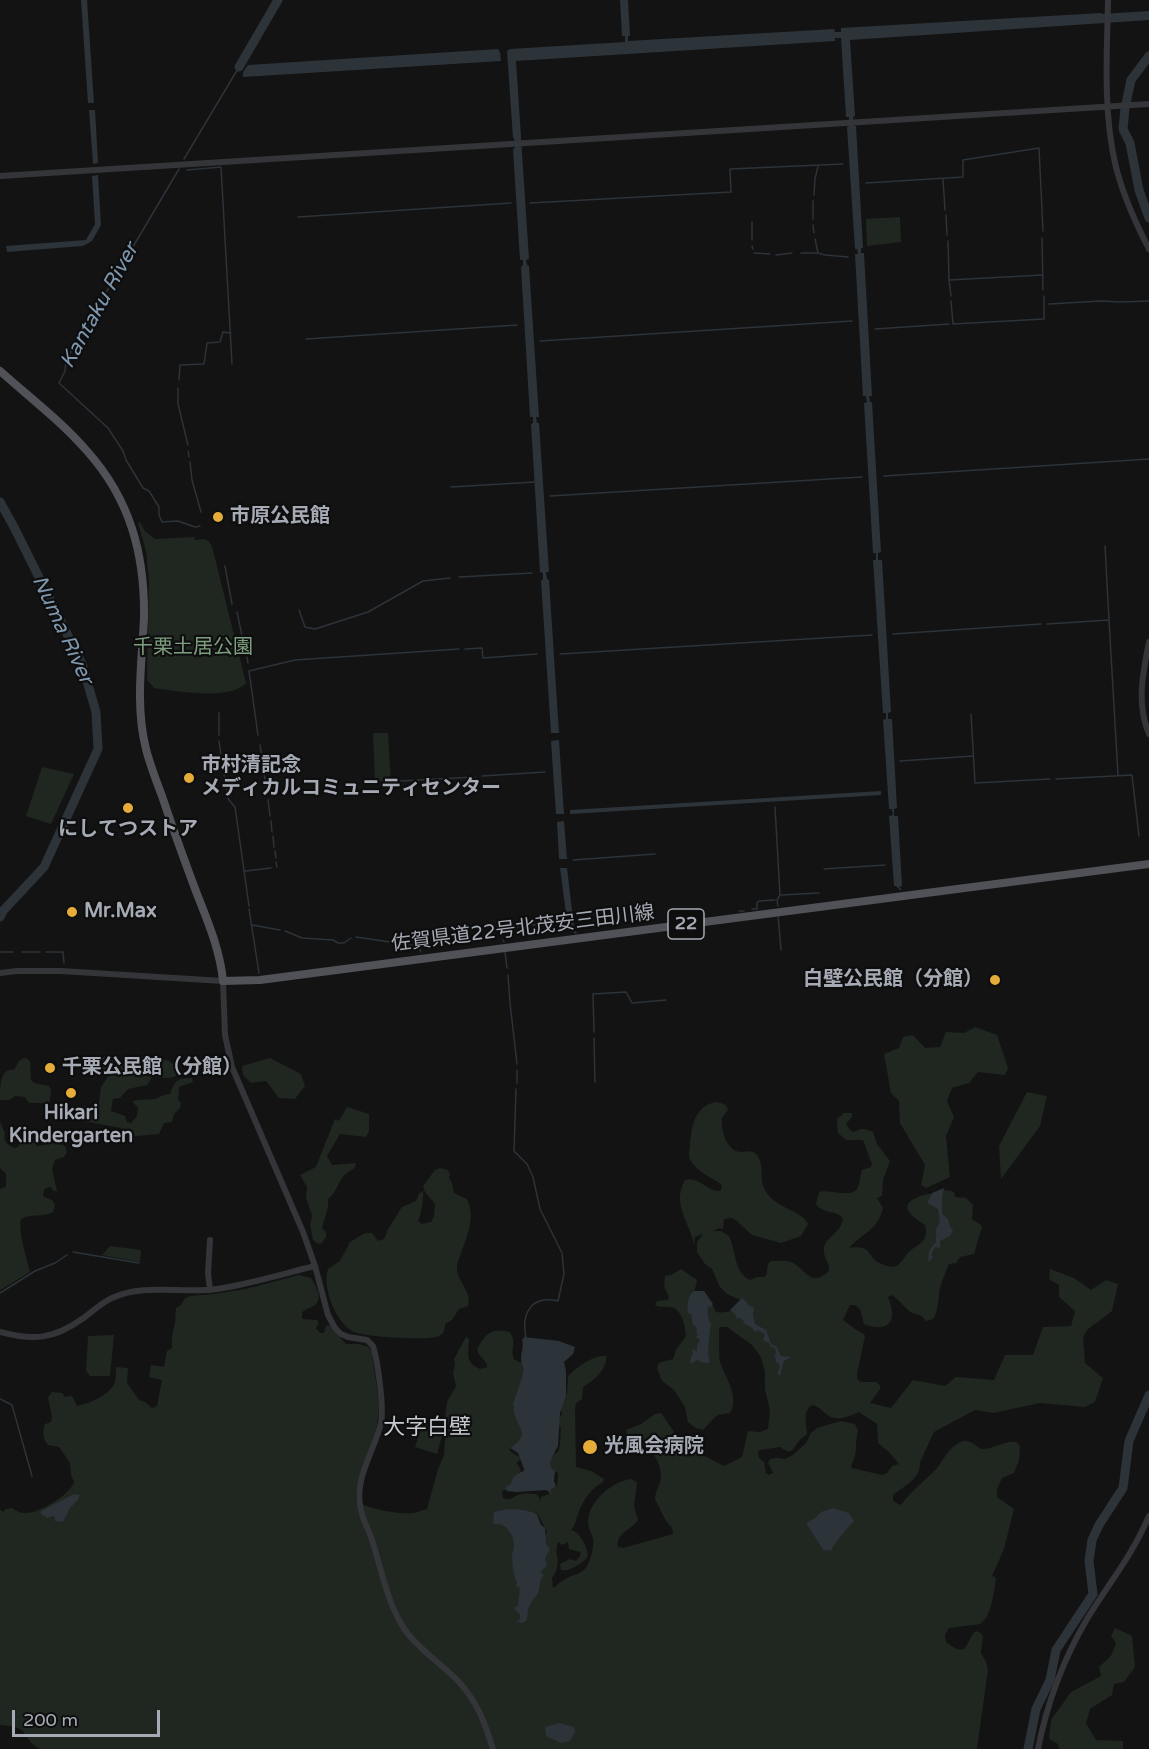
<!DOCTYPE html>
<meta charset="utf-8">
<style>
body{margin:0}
#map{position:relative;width:1149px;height:1749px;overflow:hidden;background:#131314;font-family:"Varela Round",sans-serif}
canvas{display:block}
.scale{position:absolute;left:12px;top:1710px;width:148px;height:27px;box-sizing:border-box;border:3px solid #a5aab4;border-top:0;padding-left:8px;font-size:18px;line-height:21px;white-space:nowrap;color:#a5aab4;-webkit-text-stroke:4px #0e0e0f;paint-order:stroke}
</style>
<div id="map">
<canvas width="1149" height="1749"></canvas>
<div class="scale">200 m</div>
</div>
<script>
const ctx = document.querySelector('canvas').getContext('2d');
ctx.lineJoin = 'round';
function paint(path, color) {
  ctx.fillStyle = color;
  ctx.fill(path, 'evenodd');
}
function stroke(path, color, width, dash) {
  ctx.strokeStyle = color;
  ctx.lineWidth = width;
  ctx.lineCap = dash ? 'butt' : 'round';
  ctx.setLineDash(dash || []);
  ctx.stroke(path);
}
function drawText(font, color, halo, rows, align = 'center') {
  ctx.font = font + ' "Varela Round","Noto Sans JP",sans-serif';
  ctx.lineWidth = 4.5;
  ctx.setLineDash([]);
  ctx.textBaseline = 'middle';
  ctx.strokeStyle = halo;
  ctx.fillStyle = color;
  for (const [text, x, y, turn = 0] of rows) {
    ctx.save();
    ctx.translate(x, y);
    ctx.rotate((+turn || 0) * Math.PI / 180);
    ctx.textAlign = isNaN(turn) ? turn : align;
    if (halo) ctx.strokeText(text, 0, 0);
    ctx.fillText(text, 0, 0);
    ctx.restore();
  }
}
const green = new Path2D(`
 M 900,217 L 901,242 L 867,246 L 866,219 Z
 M 140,522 L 145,531 L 155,539 L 194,537 L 195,540 C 204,539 207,538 212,546 L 246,683 C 230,701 176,691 154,688 L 147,680 L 149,581 L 146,551 L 138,523 Z
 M 373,733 L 388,733 L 391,781 L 375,781 Z
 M 42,767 L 74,774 L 51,824 L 26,816 Z
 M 975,1027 L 997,1035 L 1008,1068 L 1005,1075 L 978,1072 L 969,1083 L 952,1088 L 947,1101 L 954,1117 L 946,1136 L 950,1177 L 926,1188 L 921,1185 L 925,1165 L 900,1123 L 899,1101 L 891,1093 L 884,1054 L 899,1048 L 903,1037 L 913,1035 L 925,1048 L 940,1047 L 946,1032 L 964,1033 Z
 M 92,1055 L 122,1061 L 132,1056 L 155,1057 L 169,1061 L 177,1067 L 176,1076 L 170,1078 L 152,1077 L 147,1085 L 128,1089 L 120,1098 L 113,1099 L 111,1111 L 125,1116 L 127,1122 L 131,1123 L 137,1116 L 138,1107 L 134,1104 L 133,1101 C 140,1099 147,1100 155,1099 C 161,1097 163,1094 170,1094 C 175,1081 176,1078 192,1078 L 193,1082 L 179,1087 L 178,1100 L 181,1103 L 180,1108 L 174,1114 L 172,1122 L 164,1123 L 159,1134 L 125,1137 L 124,1131 L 121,1128 L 78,1120 L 69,1117 L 66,1111 L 67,1106 L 95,1106 L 99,1103 L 101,1087 L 109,1075 L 105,1071 L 93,1070 L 85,1067 L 82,1062 L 84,1058 Z
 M 24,1058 L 28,1059 L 30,1062 L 31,1080 L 34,1083 L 49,1086 L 51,1090 L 50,1101 L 47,1103 L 29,1103 L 25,1097 L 15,1096 L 10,1100 L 0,1100 C 0,1086 0,1068 14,1070 L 19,1061 Z
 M 270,1058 L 301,1074 L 305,1086 L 295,1099 L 279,1098 L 266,1081 L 251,1083 L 243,1075 L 242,1066 Z
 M 1027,1092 L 1047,1096 L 1040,1126 L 1001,1179 L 999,1146 Z
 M 716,1102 C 722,1103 727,1104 728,1110 L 722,1118 C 721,1130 726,1150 740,1152 C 746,1152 753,1149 757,1155 C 767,1170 755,1182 771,1198 C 781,1208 804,1213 808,1224 L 801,1236 L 781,1243 L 752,1235 L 737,1221 L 732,1218 L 724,1219 L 723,1229 L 719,1228 L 713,1231 L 721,1231 L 729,1236 C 736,1250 734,1273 750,1280 L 757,1277 L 765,1277 C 769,1272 765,1265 771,1261 C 778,1261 785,1260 791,1262 C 806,1268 810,1289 829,1271 C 830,1262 822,1257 824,1247 C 827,1236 840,1234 843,1219 C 837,1209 823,1215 816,1204 L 819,1192 C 828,1189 851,1198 857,1189 C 860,1184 860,1176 862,1170 L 871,1167 L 872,1164 L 863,1140 L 846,1140 L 838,1133 L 837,1119 L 844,1113 L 852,1113 L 852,1117 L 846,1124 L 850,1130 L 854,1132 C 861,1127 866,1129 873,1132 L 877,1144 L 890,1161 L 883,1180 L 882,1196 L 877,1198 L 883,1208 C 877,1232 863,1232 849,1248 C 875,1244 865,1259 884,1265 C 898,1270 900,1263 907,1254 C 915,1244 930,1244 925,1225 C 917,1220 897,1207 914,1199 C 920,1196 924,1194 931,1194 C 940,1193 944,1188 954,1192 L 955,1197 L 966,1198 L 973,1205 L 972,1219 L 981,1225 L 982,1227 L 974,1254 L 960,1257 L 956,1263 L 949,1264 C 947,1268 941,1284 940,1288 C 938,1299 939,1310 933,1319 L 926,1321 L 922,1316 L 910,1312 L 895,1297 L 891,1295 L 888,1297 C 890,1303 893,1310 892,1316 C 890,1331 873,1328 864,1324 L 860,1309 L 855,1305 L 850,1305 L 843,1320 L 855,1329 L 864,1334 L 865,1336 L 857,1374 L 857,1379 L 861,1382 L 877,1382 L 880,1386 L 880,1389 L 870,1403 L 891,1408 L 913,1380 L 945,1386 L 956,1377 L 994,1380 L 1005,1355 L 1033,1355 L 1043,1327 L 1071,1326 L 1075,1311 L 1059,1297 L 1059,1285 L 1049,1279 L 1050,1269 L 1074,1278 L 1091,1290 L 1106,1280 L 1118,1284 L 1112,1311 L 1087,1330 L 1083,1338 L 1085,1363 L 1103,1378 L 1095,1402 L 1085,1407 L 1040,1403 L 993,1413 L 975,1410 L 934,1432 L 920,1462 C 921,1479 904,1486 893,1495 L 893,1501 L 901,1505 C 912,1490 926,1480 938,1467 C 944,1458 953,1442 965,1441 C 973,1441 976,1447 982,1449 C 994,1449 1005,1440 1017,1442 L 1020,1446 L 1019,1460 L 1014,1473 L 1002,1478 L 997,1489 L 997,1497 L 1014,1509 L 1004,1549 L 992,1576 L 995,1577 L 996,1580 C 993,1594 992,1616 980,1624 L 949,1628 L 945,1635 L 946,1642 C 952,1646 956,1651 964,1649 C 969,1644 970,1635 976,1631 L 981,1633 L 983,1636 L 981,1653 L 986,1662 L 988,1669 L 977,1749 L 40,1749 C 18,1737 34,1727 0,1725 L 0,1509 L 3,1512 L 6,1509 L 12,1508 C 16,1511 20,1513 26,1513 C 39,1513 70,1495 74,1482 L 71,1475 L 70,1463 L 59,1447 L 48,1445 C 43,1440 42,1431 45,1424 L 51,1422 L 52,1417 L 48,1397 L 52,1392 L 62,1393 L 65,1397 L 72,1396 L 77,1406 C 90,1403 109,1396 115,1382 C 116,1378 116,1371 116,1367 L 128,1368 L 127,1383 L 139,1400 L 145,1402 L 152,1408 L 157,1406 L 162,1380 L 149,1377 L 151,1365 L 164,1367 L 167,1351 L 172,1348 C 171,1340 173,1331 175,1323 C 176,1318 175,1313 176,1308 L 181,1305 L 185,1298 L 190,1296 L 214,1294 L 246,1289 L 299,1275 L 311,1278 C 315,1285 324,1298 315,1305 C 311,1308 306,1309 302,1312 L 302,1319 L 317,1320 L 319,1323 L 316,1328 L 320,1333 L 324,1333 L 326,1326 L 329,1325 L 346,1344 L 359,1344 L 369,1347 L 372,1353 C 374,1374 382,1404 377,1424 C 373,1444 353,1484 356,1502 C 369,1508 398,1515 413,1513 C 417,1513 422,1510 427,1509 L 438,1469 L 444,1455 L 446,1426 L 445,1418 L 447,1402 L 456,1386 L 453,1373 L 455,1365 L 454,1359 L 466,1337 L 469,1339 C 469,1353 464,1362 480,1369 L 487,1367 L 487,1364 L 478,1353 L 477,1349 C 486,1333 490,1328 510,1332 C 517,1343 510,1348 514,1359 L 519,1362 L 524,1363 L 523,1440 L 509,1449 L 511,1452 L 521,1458 L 517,1463 L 521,1470 L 510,1488 L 502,1491 L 503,1498 C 511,1502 513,1496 521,1494 C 526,1493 531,1494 536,1494 L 539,1497 L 540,1502 L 541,1497 L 549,1494 L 549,1489 L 553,1486 L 557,1486 L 558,1474 C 551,1465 548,1470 551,1455 L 558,1452 C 561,1444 560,1436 561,1428 L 559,1425 L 559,1418 L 562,1414 L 561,1406 L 567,1393 L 568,1376 C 577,1367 593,1355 606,1356 C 608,1369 593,1381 583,1387 L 582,1399 L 576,1403 L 575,1410 L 576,1467 L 591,1471 L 604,1479 L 603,1482 C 589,1490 582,1502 577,1517 C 575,1523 575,1526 571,1530 C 580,1532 587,1546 588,1556 C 584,1563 569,1572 561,1570 L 560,1564 L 570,1559 L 576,1561 L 581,1554 L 580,1552 L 569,1549 L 568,1542 L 562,1545 L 558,1542 C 553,1557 564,1560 552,1578 L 553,1588 C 556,1586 560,1582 564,1580 C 572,1574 582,1575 587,1566 C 591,1560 594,1546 593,1539 C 591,1532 588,1528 588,1521 C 589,1501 612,1481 632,1479 L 637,1483 L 634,1507 L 638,1520 C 632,1530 615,1533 618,1547 L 623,1548 L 673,1534 L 672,1528 L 666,1521 L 655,1499 C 655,1492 661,1484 661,1477 C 661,1455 644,1443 627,1435 L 626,1430 L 641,1424 L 655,1414 L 661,1413 L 683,1445 L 724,1466 L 742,1457 L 748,1431 L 760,1432 L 768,1429 L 770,1410 L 765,1390 L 765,1372 L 761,1357 L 752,1345 L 727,1327 L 721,1327 L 719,1328 C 719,1335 719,1357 720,1362 C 725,1377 740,1397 730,1413 L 718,1415 L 713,1419 L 703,1430 L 696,1428 L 688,1422 L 685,1407 L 674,1390 L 662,1381 L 657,1368 L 659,1363 L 673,1359 L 676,1350 L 686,1336 C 685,1326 682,1308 670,1307 C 664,1306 661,1308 655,1305 L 657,1301 L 668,1300 L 669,1297 L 664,1286 L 665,1276 L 671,1275 L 681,1269 L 697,1280 L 694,1293 L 705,1361 L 706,1306 L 712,1304 L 716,1312 C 728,1314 736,1309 745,1302 L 727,1294 L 720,1287 L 712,1269 L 705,1264 L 697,1252 L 697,1242 L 703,1234 L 695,1237 L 694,1245 C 690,1223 671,1203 685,1180 C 699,1176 707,1192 720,1191 L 722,1188 L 721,1184 C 712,1178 696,1171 691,1161 C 688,1157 689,1151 690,1147 C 691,1128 694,1106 716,1102 ZM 812,1405 C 818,1406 820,1409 825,1413 C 836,1423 847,1417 859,1412 L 877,1424 L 878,1443 L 889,1452 L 899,1464 L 892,1466 L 887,1473 L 882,1475 L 852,1468 L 851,1466 C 859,1451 854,1445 858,1431 L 855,1424 L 841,1421 L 817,1428 L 811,1433 L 806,1443 L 793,1455 L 785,1459 L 776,1458 L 770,1459 L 768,1463 L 773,1473 L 769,1475 L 766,1473 L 764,1462 L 759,1458 L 758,1452 L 760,1450 L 780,1447 C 793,1456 791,1450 799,1441 C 801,1438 804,1437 807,1434 C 807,1425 802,1411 812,1405 ZM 536,1512 L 540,1518 L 547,1532 L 544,1537 L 544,1545 L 540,1571 L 511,1529 L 500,1522 L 534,1515 Z
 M 347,1107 L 369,1114 L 369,1131 L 366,1137 L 340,1134 L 327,1156 L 332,1165 L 356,1163 L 355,1167 C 353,1170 349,1171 347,1173 C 338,1179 339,1190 328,1199 L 328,1207 L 322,1228 L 326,1232 L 326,1237 L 322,1243 L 318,1244 L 313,1240 L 310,1225 L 312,1216 L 306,1197 L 307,1187 L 300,1175 L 316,1167 L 335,1119 L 339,1121 Z
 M 0,1122 L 5,1133 C 2,1141 9,1147 16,1148 L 19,1146 L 19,1141 L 22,1138 L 32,1139 L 37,1146 L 44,1145 L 49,1140 C 56,1140 58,1144 65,1146 L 67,1152 L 64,1157 L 55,1160 L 52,1169 L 57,1191 L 54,1191 L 50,1187 L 45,1189 L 43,1194 L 44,1197 L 52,1200 L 55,1205 L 53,1212 C 43,1218 31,1213 21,1219 C 18,1232 27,1259 30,1272 L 0,1290 L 0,1189 L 6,1187 L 6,1174 L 0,1168 Z
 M 440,1168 L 448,1170 L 450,1174 L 449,1178 L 452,1183 L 454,1193 L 467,1199 C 476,1216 467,1237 461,1253 C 460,1257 457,1262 457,1267 C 456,1280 473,1293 468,1306 L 459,1309 L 452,1320 L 445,1324 C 445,1329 444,1334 439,1336 C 429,1341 361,1337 352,1331 C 335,1321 322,1287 328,1269 L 340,1261 L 350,1242 L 365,1233 L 372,1233 L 378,1241 L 384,1239 L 388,1229 L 402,1207 L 416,1201 L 419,1194 L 423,1191 C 424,1196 421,1217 418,1221 L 422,1224 L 431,1222 L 434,1216 L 435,1204 L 425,1192 L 423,1186 L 435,1170 Z
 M 110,1246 L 141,1250 L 140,1262 L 102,1255 Z
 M 114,1335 L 110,1376 L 90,1376 L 86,1371 L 88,1336 Z
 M 423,1423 L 444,1429 L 437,1454 L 415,1447 Z
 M 1115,1628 L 1132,1636 L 1135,1667 L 1124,1682 L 1114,1684 L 1112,1695 L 1090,1709 L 1086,1723 L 1096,1740 L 1123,1741 L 1123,1749 L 1059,1749 L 1058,1744 L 1049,1739 L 1051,1720 L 1071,1692 L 1101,1676 L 1099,1667 L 1111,1656 L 1116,1643 L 1111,1636 Z`);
const water = new Path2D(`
 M 81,0 L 87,0 L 94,103 L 88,103 Z
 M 620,0 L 628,0 L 630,36 L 628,36 L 628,41 L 834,29 L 835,32 L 841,32 L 841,28 L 1101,13 L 1102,14 L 1149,11 L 1149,20 L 850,40 L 855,116 L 853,117 L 854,126 L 856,126 L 863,248 L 861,248 L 861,253 L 864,253 L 872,396 L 869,396 L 870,402 L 872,402 L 881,552 L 878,553 L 878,560 L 882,560 L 891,712 L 888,713 L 888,719 L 892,719 L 897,808 L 894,809 L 894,816 L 898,816 L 902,886 L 899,887 L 902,890 L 900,890 L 896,886 L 894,886 L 889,816 L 893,815 L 892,809 L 889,809 L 883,720 L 886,719 L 886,713 L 883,713 L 873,560 L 876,560 L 876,553 L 873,553 L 864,403 L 867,402 L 866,396 L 863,396 L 855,254 L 858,254 L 857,249 L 855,249 L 847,127 L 849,126 L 849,117 L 846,117 L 841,38 L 835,38 L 835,41 L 516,61 L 529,259 L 526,260 L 527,265 L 529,266 L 539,417 L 536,417 L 537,423 L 539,423 L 549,572 L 546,572 L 547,579 L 549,580 L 559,733 L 551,733 L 541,580 L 543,580 L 543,573 L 540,572 L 531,424 L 533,423 L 533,417 L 530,417 L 521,267 L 523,265 L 523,260 L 520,260 L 513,149 L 515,148 L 514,138 L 513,138 L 507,51 L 510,49 L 625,42 L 625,36 L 622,36 Z
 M 498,49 L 500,52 L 501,61 L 243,77 L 243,72 L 248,65 Z
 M 89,110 L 95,110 L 98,163 L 93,164 Z
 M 98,175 L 101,225 L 92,241 L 83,246 L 7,252 L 6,246 L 86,240 L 95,224 L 92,176 Z
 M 559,740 L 564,814 L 556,814 L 551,741 Z
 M 881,791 L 881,795 L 570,814 L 570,810 Z
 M 564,821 L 567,859 L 559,859 L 557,822 Z
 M 560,868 L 567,868 L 574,927 L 571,930 L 568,928 Z
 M 944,1188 L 942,1198 L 942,1214 L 948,1219 L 950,1227 L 953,1230 L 950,1236 L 940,1241 L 940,1248 L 935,1247 L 931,1255 L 933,1257 L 930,1261 L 928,1261 L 929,1251 L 936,1242 L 936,1229 L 940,1222 L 938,1209 L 927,1203 L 932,1193 Z
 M 694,1291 L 704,1291 L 713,1304 L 711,1307 L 708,1306 C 707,1313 708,1319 711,1325 C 709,1332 710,1334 709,1341 C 708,1349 707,1353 710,1362 C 706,1365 701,1362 697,1360 L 691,1364 L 690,1360 L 693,1353 L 692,1349 L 697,1351 L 697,1345 L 700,1340 L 696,1337 L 698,1334 L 696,1332 L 697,1328 L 692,1323 L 692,1315 L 688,1313 C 687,1305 687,1297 694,1291 Z
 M 742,1298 L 747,1302 L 748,1305 L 754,1308 L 753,1314 L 755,1324 L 766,1330 L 771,1344 L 776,1346 L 781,1356 L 791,1357 L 784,1361 L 780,1376 L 777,1373 L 780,1368 L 779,1364 L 776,1362 L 776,1358 L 774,1358 L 776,1352 L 775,1348 L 771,1347 L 769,1343 L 763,1340 L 765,1334 L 758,1330 L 755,1332 L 751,1327 L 743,1323 L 744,1321 L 740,1318 L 737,1319 L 735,1314 L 730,1310 Z
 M 524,1337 L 559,1341 L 575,1347 L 573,1354 L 564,1362 L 566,1371 L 566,1396 L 560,1413 L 558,1446 L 552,1457 L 550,1464 L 552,1469 L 555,1470 L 554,1481 L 556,1486 L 550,1490 L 551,1493 L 546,1490 L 517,1492 L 507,1491 L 505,1488 L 511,1484 C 512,1477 517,1473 524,1471 L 524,1469 L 518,1453 L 510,1448 C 536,1432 511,1425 514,1406 L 513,1405 C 515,1394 521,1384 523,1373 C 525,1368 521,1364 521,1359 C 521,1351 524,1347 522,1340 Z
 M 74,1494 L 80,1495 L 78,1500 L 70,1508 L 63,1522 L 55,1521 L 55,1517 L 52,1516 L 48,1518 L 41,1514 L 41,1511 Z
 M 833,1508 L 849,1513 L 854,1521 C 846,1530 836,1541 830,1552 L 829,1550 L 824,1551 L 806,1523 L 814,1519 L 821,1512 Z
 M 507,1509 C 517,1509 527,1510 537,1514 L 541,1525 L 545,1528 L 546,1544 L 550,1549 L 545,1558 L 547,1566 L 541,1571 L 541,1573 L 544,1574 L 540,1581 C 540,1587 539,1595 534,1598 L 528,1609 L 527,1620 L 523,1623 L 516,1622 L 520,1619 L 520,1614 L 514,1608 L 518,1606 L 520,1588 L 516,1586 L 517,1582 C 513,1576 512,1562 512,1554 C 513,1551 514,1548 514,1545 C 514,1534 505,1522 494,1524 L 493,1522 L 494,1512 Z
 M 559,1723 L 574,1727 L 575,1732 L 570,1741 L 561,1743 L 546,1736 L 545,1727 Z`);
const stream = new Path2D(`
 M 184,159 L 239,67
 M 179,169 L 66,360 L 65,371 L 59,383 L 108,428 L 123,451 L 126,460 L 143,488 L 149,491 L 159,507 L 159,515 L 162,522 L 178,521 L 195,527 L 200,526
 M 187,170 L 221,167 L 232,364
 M 943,179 L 945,210
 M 866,183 L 963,177 L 963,160 L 1039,148 L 1043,231
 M 814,195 L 815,179 L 818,166
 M 530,203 L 731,192 L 730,169 L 843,164
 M 946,215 L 947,235
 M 298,217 L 511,203
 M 813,219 L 813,201
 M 752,222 L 752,240
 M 813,225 L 814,233
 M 1042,238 L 1043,290
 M 815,239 L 818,253 L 825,255 L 848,257
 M 948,241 L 949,280 L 951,296
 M 752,246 L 753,249
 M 754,253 L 770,254
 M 801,253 L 818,253
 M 776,255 L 792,253
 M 949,280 L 1043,275
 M 951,301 L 953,324 L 1044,319 L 1044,296
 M 1049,304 L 1101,301 L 1119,302 L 1149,301
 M 875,329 L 949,324
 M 306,339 L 517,325
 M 540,341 L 852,321
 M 179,380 L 180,365 L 204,364 L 207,343 L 220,342 L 223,332 L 231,333
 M 178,388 L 178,404 L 188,445
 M 188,451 L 189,457
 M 190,462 L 192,480 L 201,512
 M 884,476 L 1149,459
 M 451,487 L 535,482
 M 550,496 L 862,477
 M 1105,546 L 1109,620
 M 225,566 L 232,604
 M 459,577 L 532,573
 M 299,610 L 305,627 L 315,629 L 368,612 L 423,581 L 450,578
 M 237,612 L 245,650
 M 1047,624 L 1109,620 L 1118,775
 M 893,634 L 1041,624
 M 465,649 L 482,648 L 483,658 L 537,654
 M 560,654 L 872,635
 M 247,657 L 248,663
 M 971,714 L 975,783 L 1050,779
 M 219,735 L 219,713
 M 258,735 L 249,671 L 295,660 L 459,649
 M 219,741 L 221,756
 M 260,745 L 267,794
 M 900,761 L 973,756
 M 222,762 L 227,791
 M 482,776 L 545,772
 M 1056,779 L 1132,775 L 1139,836
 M 383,782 L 475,777
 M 228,797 L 229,800 L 235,807 L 249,906
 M 268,800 L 270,816
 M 775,807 L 780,895 L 777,900 L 778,906
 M 271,821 L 272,832
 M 273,836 L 274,847
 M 275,851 L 276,858
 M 573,860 L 655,854
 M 276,862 L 277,867
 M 824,869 L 885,865
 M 245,871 L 271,868
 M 781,895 L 819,893
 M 249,909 L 259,973
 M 752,909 L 757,909 L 757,903 L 759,901 L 775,900
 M 739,911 L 744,911
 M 778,915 L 781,950
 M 252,925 L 280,930
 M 507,928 L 558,922
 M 500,929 L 500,931
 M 571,930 L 576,933
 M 285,931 L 302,938 L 333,940 L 338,943 L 344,943 L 351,938
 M 356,937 L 417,946
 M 503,940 L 504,942
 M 419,948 L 421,952
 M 0,952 L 13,952
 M 22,952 L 40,952
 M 46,952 L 63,952 L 64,963
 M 505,952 L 507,968
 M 508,975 L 510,1003 L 517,1064
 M 594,1032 L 593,994 L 626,992 L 632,1003 L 666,1000
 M 594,1038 L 595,1082
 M 517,1083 L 517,1070
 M 516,1089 L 514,1151 L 527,1164 L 533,1177 L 540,1209 L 562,1253 L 564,1274 L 558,1301 C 531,1295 521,1313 526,1338
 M 73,1252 L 139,1263
 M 0,1293 L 35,1271 L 55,1263 L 67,1255
 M 0,1399 L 12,1405 L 32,1476`);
const river = new Path2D(`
 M 1149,56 L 1131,80 L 1125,108 L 1123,129 L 1130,143 L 1139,190 L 1149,218
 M 239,67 L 278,0
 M 0,502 L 14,527 L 82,664 L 96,712 L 98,749 L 44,867 L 3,911 L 0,917
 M 1028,1749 L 1036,1709 L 1050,1680 L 1056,1650 L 1093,1594 L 1089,1561 L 1092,1540 L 1099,1525 L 1123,1488 L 1129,1441 L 1149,1395`);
const tertiary = new Path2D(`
 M 1108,0 C 1107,53 1103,110 1115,163 C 1122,193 1135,222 1149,249
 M 0,176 L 1149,104
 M 1149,642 C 1143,673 1136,703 1149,734
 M 0,973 L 17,971 L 61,971 L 223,981 L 225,1035 L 232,1067 L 303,1232 L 315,1266 L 328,1315 L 335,1328 L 341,1334 L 348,1337 L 367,1340 L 373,1346 C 378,1362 384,1407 381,1423 C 374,1452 353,1480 361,1510 C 363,1521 369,1530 372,1540 C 382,1571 387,1603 405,1630 C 419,1650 441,1663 458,1681 C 477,1701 485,1723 493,1749
 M 210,1290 L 208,1273 L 210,1240
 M 0,1332 C 33,1341 54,1339 82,1319 C 92,1312 101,1303 112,1298 C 145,1283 182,1294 217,1289 C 250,1284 282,1274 315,1266
 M 1038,1749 C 1047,1703 1063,1660 1087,1619 C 1109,1583 1132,1556 1149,1516`);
const primary = new Path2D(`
 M 0,371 C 29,397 61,421 87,451 C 130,499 145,554 144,618 C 142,661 135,706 146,749 C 150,765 156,780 162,796 C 173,829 185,862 197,894 C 208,922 220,950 223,981 L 260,980 L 1149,864`);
const markers = [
 [218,517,6,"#e5ac3a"],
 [189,778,6,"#e5ac3a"],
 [128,808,6,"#e5ac3a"],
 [72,912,6,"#e5ac3a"],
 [995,980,6,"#e5ac3a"],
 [50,1068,6,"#e5ac3a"],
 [71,1093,6,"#e5ac3a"],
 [590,1447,8,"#e5ac3a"]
];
const shields = [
 [686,924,36]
];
const shieldNames = [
 ["22",686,924]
];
const poiNames = [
 ["市原公民館",230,517],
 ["市村清記念",201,766],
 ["メディカルコミュニティセンター",201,789],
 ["にしてつストア",128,830,"center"],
 ["Mr.Max",84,912],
 ["白壁公民館（分館）",983,980,"right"],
 ["千栗公民館（分館）",62,1068],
 ["Hikari",71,1114,"center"],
 ["Kindergarten",71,1137,"center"],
 ["光風会病院",604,1447]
];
const parkNames = [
 ["千栗土居公園",193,648]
];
const streetNames = [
 ["佐賀県道22号北茂安三田川線",523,929,-7]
];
const waterNames = [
 ["Kantaku River",100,306,-61],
 ["Numa River",62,630,65]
];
const quarterNames = [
 ["大字白壁",427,1428]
];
paint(green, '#1f2720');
paint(water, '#2c3339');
stroke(stream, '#2c3339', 1.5);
stroke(river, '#2c3339', 9);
stroke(tertiary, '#343539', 6);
stroke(primary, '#505258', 8);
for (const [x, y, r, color] of markers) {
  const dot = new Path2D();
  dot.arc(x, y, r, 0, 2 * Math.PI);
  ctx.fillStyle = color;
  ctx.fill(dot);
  stroke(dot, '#0e0e0f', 2);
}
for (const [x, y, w] of shields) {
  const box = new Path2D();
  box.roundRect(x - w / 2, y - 15, w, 30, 4.5);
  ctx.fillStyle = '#0e0e0f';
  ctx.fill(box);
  stroke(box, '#a5aab4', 1.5);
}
drawText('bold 18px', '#a5aab4', null, shieldNames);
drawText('bold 20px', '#a5aab4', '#0e0e0f', poiNames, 'left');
drawText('20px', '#7d9e7f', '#0e0e0f', parkNames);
drawText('20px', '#a5aab4', '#0e0e0f', streetNames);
drawText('italic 21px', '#7e97ad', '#0e0e0f', waterNames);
drawText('22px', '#c6c9d0', '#0e0e0f', quarterNames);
</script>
